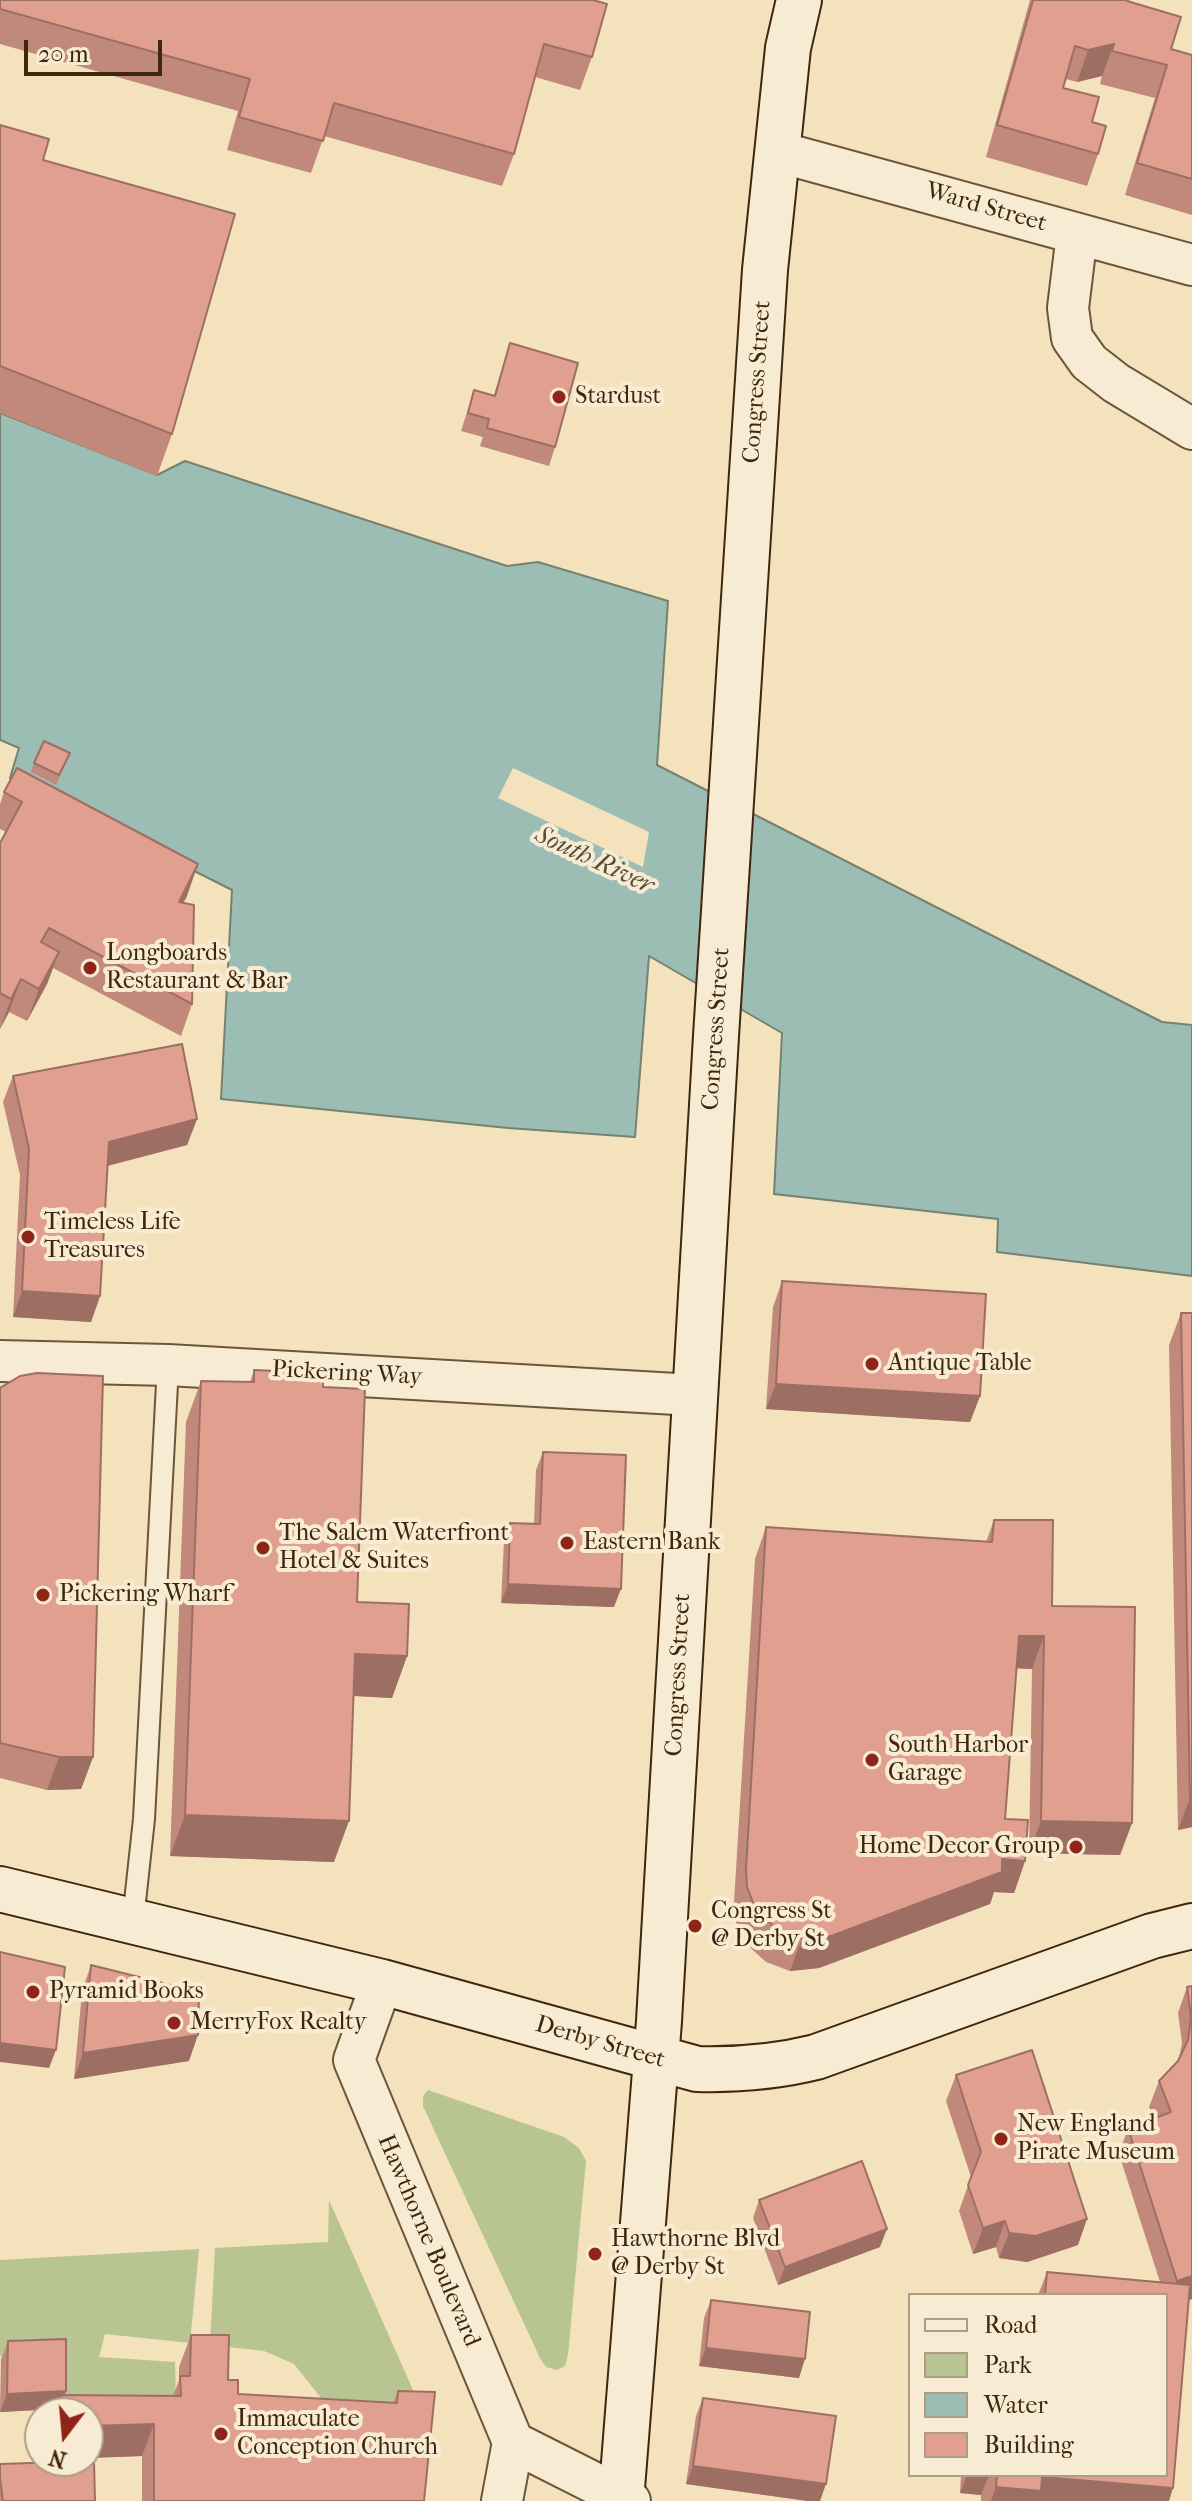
<!DOCTYPE html>
<style>
body{margin:0}
#map{position:relative;width:1192px;height:2501px;overflow:hidden;background:#f3e2bc;font-family:"IM FELL French Canon",serif}
canvas{display:block}
.legend{position:absolute;left:908px;top:2293px;width:260px;height:184px;box-sizing:border-box;background:#f7ecd3;border:2px solid #ad9d85;margin:0;padding:10px 14px;list-style:none;font-size:24px;color:#3f260f}
.legend li{display:flex;align-items:center;gap:16px;height:40px}
.legend b{width:40px;border:2px solid #ad9d85}
.north{position:absolute;left:24px;top:2397px;width:80px;height:80px;box-sizing:border-box;background:#f7ecd3;border:2px solid #ad9d85;border-radius:50%;rotate:196deg;font-size:22px;font-weight:700;line-height:32px;text-align:center;color:#3f260f}
.north::after{content:'';display:block;margin:auto;width:28px;height:36px;background:#8f2418;clip-path:polygon(50% 0,100% 100%,50% 72%,0 100%)}
.scale{position:absolute;left:24px;top:40px;width:138px;height:36px;box-sizing:border-box;border:4px solid #3f260f;border-top:0;padding-left:10px;font-size:24px;line-height:28px;white-space:nowrap;color:#3f260f;-webkit-text-stroke:6px #f7ecd3;paint-order:stroke}
</style>
<div id="map">
<canvas width="1192" height="2501"></canvas>
<ul class="legend">
<li><b style="height:10px;background:#f7ecd3"></b>Road</li>
<li><b style="height:22px;background:#b8c492"></b>Park</li>
<li><b style="height:22px;background:#9bbdb3"></b>Water</li>
<li><b style="height:22px;background:#e09f8f"></b>Building</li>
</ul>
<div class="north">N</div>
<div class="scale">20 m</div>
</div>
<script>
const ctx = document.querySelector('canvas').getContext('2d');
ctx.lineJoin = 'round';
function paint(path, color) {
  ctx.fillStyle = color;
  ctx.fill(path, 'evenodd');
}
function stroke(path, color, width, dash) {
  ctx.strokeStyle = color;
  ctx.lineWidth = width;
  ctx.lineCap = dash ? 'butt' : 'round';
  ctx.setLineDash(dash || []);
  ctx.stroke(path);
}
function drawText(font, color, halo, rows, align = 'center') {
  ctx.font = font + ' "IM FELL French Canon",serif';
  ctx.lineWidth = 8;
  ctx.setLineDash([]);
  ctx.textBaseline = 'middle';
  ctx.strokeStyle = halo;
  ctx.fillStyle = color;
  for (const [text, x, y, turn = 0] of rows) {
    ctx.save();
    ctx.translate(x, y);
    ctx.rotate((+turn || 0) * Math.PI / 180);
    ctx.textAlign = isNaN(turn) ? turn : align;
    if (halo) ctx.strokeText(text, 0, 0);
    ctx.fillText(text, 0, 0);
    ctx.restore();
  }
}
const green = new Path2D(`
 M 428,2090 L 564,2137 L 579,2148 L 586,2161 L 568,2355 L 565,2366 L 557,2370 L 546,2367 L 540,2358 L 423,2106 L 423,2096 Z
 M 329,2200 L 420,2406 L 325,2403 L 294,2364 L 264,2351 L 210,2345 L 215,2248 L 328,2242 Z
 M 199,2249 L 190,2343 L 105,2334 L 99,2357 L 175,2362 L 176,2405 L 64,2411 L 61,2355 L 0,2356 L 0,2260 Z`);
const water = new Path2D(`
 M 0,413 L 157,475 L 185,461 L 507,566 L 538,562 L 668,601 L 657,765 L 1162,1022 L 1192,1025 L 1192,1276 L 997,1252 L 998,1219 L 774,1194 L 782,1033 L 649,956 L 635,1137 L 508,1128 L 221,1099 L 232,890 L 10,778 L 19,748 L 0,740 Z`);
const pier = new Path2D(`
 M 513,768 L 649,832 L 643,867 L 498,798 Z`);
const lane = new Path2D(`
 M 133,1920 L 144,1819 L 168,1365`);
const street = new Path2D(`
 M 779,152 L 1192,265
 M 1077,234 L 1068,308 L 1072,338 L 1089,362 L 1116,383 L 1192,429
 M 0,1361 L 168,1365 L 694,1395
 M 382,1982 L 354,2060 L 513,2442 L 502,2501
 M 513,2442 L 630,2501`);
const secondary = new Path2D(`
 M 0,1889 L 382,1982 L 697,2069 C 738,2070 776,2067 816,2057 L 1152,1936 L 1192,1926
 M 621,2501 L 659,2021 L 716,1036 L 765,270 L 788,48 L 799,0`);
const wall = new Path2D(`
 M 0,0 L 593,0 L 592,57 L 580,90 L 535,77 L 514,154 L 502,186 L 324,136 L 311,173 L 227,150 L 238,111 L 0,44 Z
 M 1030,0 L 1127,1 L 1171,49 L 1192,55 L 1192,215 L 1125,195 L 1155,98 L 1100,84 L 1102,76 L 1077,82 L 1066,79 L 1063,88 L 1092,122 L 1098,154 L 1087,186 L 986,157 Z
 M 0,125 L 43,160 L 172,434 L 157,476 L 0,413 Z
 M 510,343 L 555,447 L 549,466 L 480,446 L 483,437 L 461,431 L 474,390 L 494,395 Z
 M 70,753 L 56,785 L 31,772 L 34,763 Z
 M 4,792 L 187,896 L 183,903 L 192,1004 L 181,1036 L 53,968 L 47,984 L 27,1021 L 9,1012 L 0,1029 L 0,843 L 6,832 L 0,829 L 0,804 Z
 M 13,1076 L 197,1119 L 187,1145 L 107,1166 L 100,1296 L 91,1322 L 13,1317 L 20,1175 L 3,1102 Z
 M 782,1281 L 980,1396 L 970,1422 L 766,1409 L 773,1307 Z
 M 1181,1313 L 1192,1313 L 1192,1827 L 1178,1830 L 1169,1345 Z
 M 254,1370 L 323,1387 L 357,1602 L 407,1656 L 392,1698 L 353,1696 L 334,1862 L 170,1856 L 186,1422 L 201,1381 L 250,1382 Z
 M 0,1388 L 93,1757 L 81,1789 L 47,1790 L 0,1778 Z
 M 543,1452 L 614,1607 L 501,1603 L 504,1541 L 510,1523 L 534,1524 L 536,1470 Z
 M 994,1520 L 1052,1606 L 1132,1823 L 1120,1855 L 1029,1853 L 1032,1669 L 1017,1668 L 1005,1819 L 1025,1861 L 1014,1893 L 994,1892 L 990,1904 L 819,1968 L 790,1971 L 766,1962 L 744,1942 L 735,1919 L 734,1902 L 755,1559 L 766,1527 L 986,1542 Z
 M 91,1965 L 189,2061 L 74,2079 L 82,1991 Z
 M 1192,1986 L 1192,2299 L 1189,2300 L 1169,2501 L 981,2501 L 981,2495 L 960,2493 L 961,2475 L 1166,2475 L 1166,2295 L 1038,2295 L 1047,2272 L 1160,2282 L 1119,2154 L 1128,2128 L 1154,2118 L 1149,2107 L 1159,2081 L 1178,2061 L 1179,2058 L 1182,2043 L 1178,2013 L 1187,1987 Z
 M 956,2075 L 1078,2245 L 1027,2262 L 999,2258 L 996,2247 L 973,2254 L 959,2211 L 971,2177 L 946,2101 Z
 M 759,2200 L 880,2247 L 778,2285 L 753,2218 Z
 M 711,2300 L 799,2378 L 699,2366 L 704,2318 Z
 M 191,2335 L 238,2394 L 393,2403 L 398,2391 L 424,2501 L 142,2501 L 142,2456 L 88,2458 L 88,2413 L 55,2413 L 56,2409 L 0,2412 L 1,2359 L 8,2341 L 66,2391 L 64,2395 L 173,2396 L 179,2380 L 179,2367 Z
 M 703,2398 L 820,2501 L 808,2501 L 686,2484 L 696,2416 Z
 M 0,2464 L 95,2501 L 0,2501 Z`);
const shadedWall = new Path2D(`
 M 1114,44 L 1102,76 L 1077,82 L 1088,50 Z
 M 198,864 L 187,896 L 167,934 L 179,902 Z
 M 59,952 L 47,984 L 27,1021 L 39,989 Z
 M 21,979 L 9,1012 L 0,1029 L 11,999 Z
 M 197,1119 L 187,1145 L 99,1168 L 109,1142 Z
 M 22,1291 L 100,1296 L 91,1322 L 13,1317 Z
 M 776,1384 L 980,1396 L 970,1422 L 766,1409 Z
 M 508,1584 L 621,1589 L 614,1607 L 501,1603 Z
 M 1019,1636 L 1044,1636 L 1032,1669 L 1007,1668 Z
 M 355,1654 L 407,1656 L 392,1698 L 340,1695 Z
 M 59,1757 L 93,1757 L 81,1789 L 47,1790 Z
 M 1190,1798 L 1192,1798 L 1192,1827 L 1178,1830 Z
 M 185,1815 L 349,1821 L 334,1862 L 170,1856 Z
 M 1041,1821 L 1132,1823 L 1120,1855 L 1029,1853 Z
 M 1002,1859 L 1025,1861 L 1014,1893 L 994,1892 L 990,1904 L 819,1968 L 790,1971 L 802,1938 Z
 M 198,2035 L 189,2061 L 74,2079 L 83,2053 Z
 M 0,2043 L 56,2050 L 49,2068 L 0,2062 Z
 M 1087,2219 L 1078,2245 L 1027,2262 L 999,2258 L 1009,2233 Z
 M 1005,2221 L 996,2247 L 973,2254 L 983,2228 Z
 M 887,2229 L 880,2247 L 778,2285 L 785,2267 Z
 M 1192,2276 L 1192,2299 L 1168,2307 L 1177,2281 Z
 M 706,2348 L 805,2359 L 799,2378 L 699,2366 Z
 M 66,2391 L 62,2401 L 61,2395 L 56,2409 L 0,2412 L 7,2394 Z
 M 154,2424 L 142,2456 L 88,2458 L 88,2426 Z
 M 693,2466 L 826,2484 L 820,2501 L 808,2501 L 686,2484 Z
 M 967,2475 L 989,2475 L 981,2495 L 960,2493 Z
 M 1042,2477 L 1173,2488 L 1169,2501 L 991,2501 L 996,2487 Z`);
const building = new Path2D(`
 M 0,0 L 593,0 L 607,4 L 592,57 L 544,44 L 514,154 L 334,103 L 323,141 L 239,117 L 250,79 L 0,9 Z
 M 1033,0 L 1128,0 L 1127,1 L 1181,17 L 1171,49 L 1192,55 L 1192,179 L 1137,163 L 1167,65 L 1112,51 L 1114,44 L 1088,50 L 1075,46 L 1063,88 L 1099,97 L 1092,122 L 1106,126 L 1098,154 L 997,125 Z
 M 0,125 L 49,139 L 43,160 L 235,214 L 172,434 L 0,366 Z
 M 510,343 L 578,363 L 555,447 L 487,428 L 489,419 L 468,413 L 474,390 L 495,396 Z
 M 44,741 L 70,753 L 59,775 L 34,763 Z
 M 17,768 L 198,864 L 179,902 L 194,905 L 192,1004 L 49,928 L 41,942 L 59,952 L 39,989 L 21,979 L 11,999 L 0,993 L 0,843 L 22,802 L 4,792 Z
 M 182,1044 L 197,1119 L 109,1142 L 100,1296 L 22,1291 L 29,1149 L 13,1076 Z
 M 782,1281 L 986,1294 L 980,1396 L 776,1384 Z
 M 1181,1313 L 1192,1313 L 1192,1798 L 1190,1798 Z
 M 254,1370 L 323,1373 L 323,1387 L 365,1389 L 357,1602 L 409,1604 L 407,1656 L 355,1654 L 349,1821 L 185,1815 L 201,1381 L 254,1382 Z
 M 37,1373 L 103,1376 L 93,1757 L 59,1757 L 0,1743 L 0,1388 L 20,1376 Z
 M 543,1452 L 626,1455 L 621,1589 L 508,1584 L 510,1523 L 540,1524 Z
 M 994,1520 L 1053,1520 L 1052,1606 L 1135,1607 L 1132,1823 L 1041,1821 L 1044,1636 L 1019,1636 L 1005,1819 L 1028,1820 L 1025,1861 L 1002,1859 L 1002,1872 L 831,1936 L 802,1938 L 778,1930 L 756,1910 L 747,1887 L 746,1870 L 766,1527 L 992,1542 Z
 M 0,1952 L 65,1967 L 56,2050 L 0,2043 Z
 M 91,1965 L 199,1992 L 198,2035 L 83,2053 Z
 M 1192,1986 L 1192,2276 L 1177,2281 L 1128,2128 L 1171,2112 L 1159,2081 L 1178,2061 L 1188,2040 L 1191,2017 L 1187,1987 Z
 M 1032,2050 L 1087,2219 L 1036,2236 L 1009,2233 L 1005,2221 L 983,2228 L 968,2185 L 981,2152 L 956,2075 Z
 M 862,2161 L 887,2229 L 785,2267 L 759,2200 Z
 M 1047,2272 L 1190,2285 L 1173,2488 L 1042,2477 L 1041,2491 L 996,2487 L 997,2475 L 1166,2475 L 1166,2295 L 1045,2295 Z
 M 711,2300 L 810,2312 L 805,2359 L 706,2348 Z
 M 191,2335 L 229,2335 L 228,2380 L 238,2380 L 238,2394 L 397,2403 L 398,2391 L 435,2392 L 424,2501 L 154,2501 L 154,2424 L 88,2426 L 88,2413 L 63,2413 L 61,2395 L 181,2396 L 180,2376 L 190,2376 Z
 M 66,2339 L 66,2391 L 7,2394 L 8,2341 Z
 M 703,2398 L 836,2416 L 826,2484 L 693,2466 Z
 M 94,2461 L 95,2501 L 3,2501 L 0,2478 L 0,2464 Z`);
const markers = [
 [559,397,8,"#8f2418"],
 [90,968,8,"#8f2418"],
 [28,1237,8,"#8f2418"],
 [872,1364,8,"#8f2418"],
 [567,1543,8,"#8f2418"],
 [263,1548,8,"#8f2418"],
 [43,1595,8,"#8f2418"],
 [872,1760,8,"#8f2418"],
 [1076,1847,8,"#8f2418"],
 [695,1926,8,"#8f2418"],
 [33,1992,8,"#8f2418"],
 [174,2023,8,"#8f2418"],
 [1001,2139,8,"#8f2418"],
 [595,2254,8,"#8f2418"],
 [221,2434,8,"#8f2418"]
];
const streetNames = [
 ["Ward Street",986,208,16],
 ["Congress Street",758,382,-86],
 ["Congress Street",717,1029,-86],
 ["Pickering Way",347,1374,3],
 ["Congress Street",679,1675,-87],
 ["Derby Street",600,2043,16],
 ["Hawthorne Boulevard",428,2241,67]
];
const poiNames = [
 ["Stardust",575,397],
 ["Longboards",106,954],
 ["Restaurant & Bar",106,982],
 ["Timeless Life",44,1223],
 ["Treasures",44,1251],
 ["Antique Table",888,1364],
 ["The Salem Waterfront",279,1534],
 ["Hotel & Suites",279,1562],
 ["Eastern Bank",583,1543],
 ["Pickering Wharf",59,1595],
 ["South Harbor",888,1746],
 ["Garage",888,1774],
 ["Home Decor Group",1060,1847,"right"],
 ["Congress St",711,1912],
 ["@ Derby St",711,1940],
 ["Pyramid Books",49,1992],
 ["MerryFox Realty",190,2023],
 ["New England",1017,2125],
 ["Pirate Museum",1017,2153],
 ["Hawthorne Blvd",611,2240],
 ["@ Derby St",611,2268],
 ["Immaculate",237,2420],
 ["Conception Church",237,2448]
];
const waterNames = [
 ["South River",594,861,25]
];
paint(green, '#b8c492');
paint(water, '#9bbdb3');
stroke(water, '#768171', 2);
paint(pier, '#f3e2bc');
stroke(lane, '#6c553a', 24);
stroke(street, '#6c553a', 44);
stroke(secondary, '#3f260f', 48);
stroke(lane, '#f7ecd3', 20);
stroke(street, '#f7ecd3', 40);
stroke(secondary, '#f7ecd3', 44);
paint(wall, '#c1897b');
paint(shadedWall, '#9d6f64');
paint(building, '#e09f8f');
stroke(building, '#9d6f64', 2);
for (const [x, y, r, color] of markers) {
  const dot = new Path2D();
  dot.arc(x, y, r, 0, 2 * Math.PI);
  ctx.fillStyle = color;
  ctx.fill(dot);
  stroke(dot, '#f7ecd3', 3);
}
drawText('24px', '#3f260f', '#f7ecd3', streetNames);
drawText('24px', '#3f260f', '#f7ecd3', poiNames, 'left');
drawText('italic 26px', '#564c38', '#f7ecd3', waterNames);
</script>
